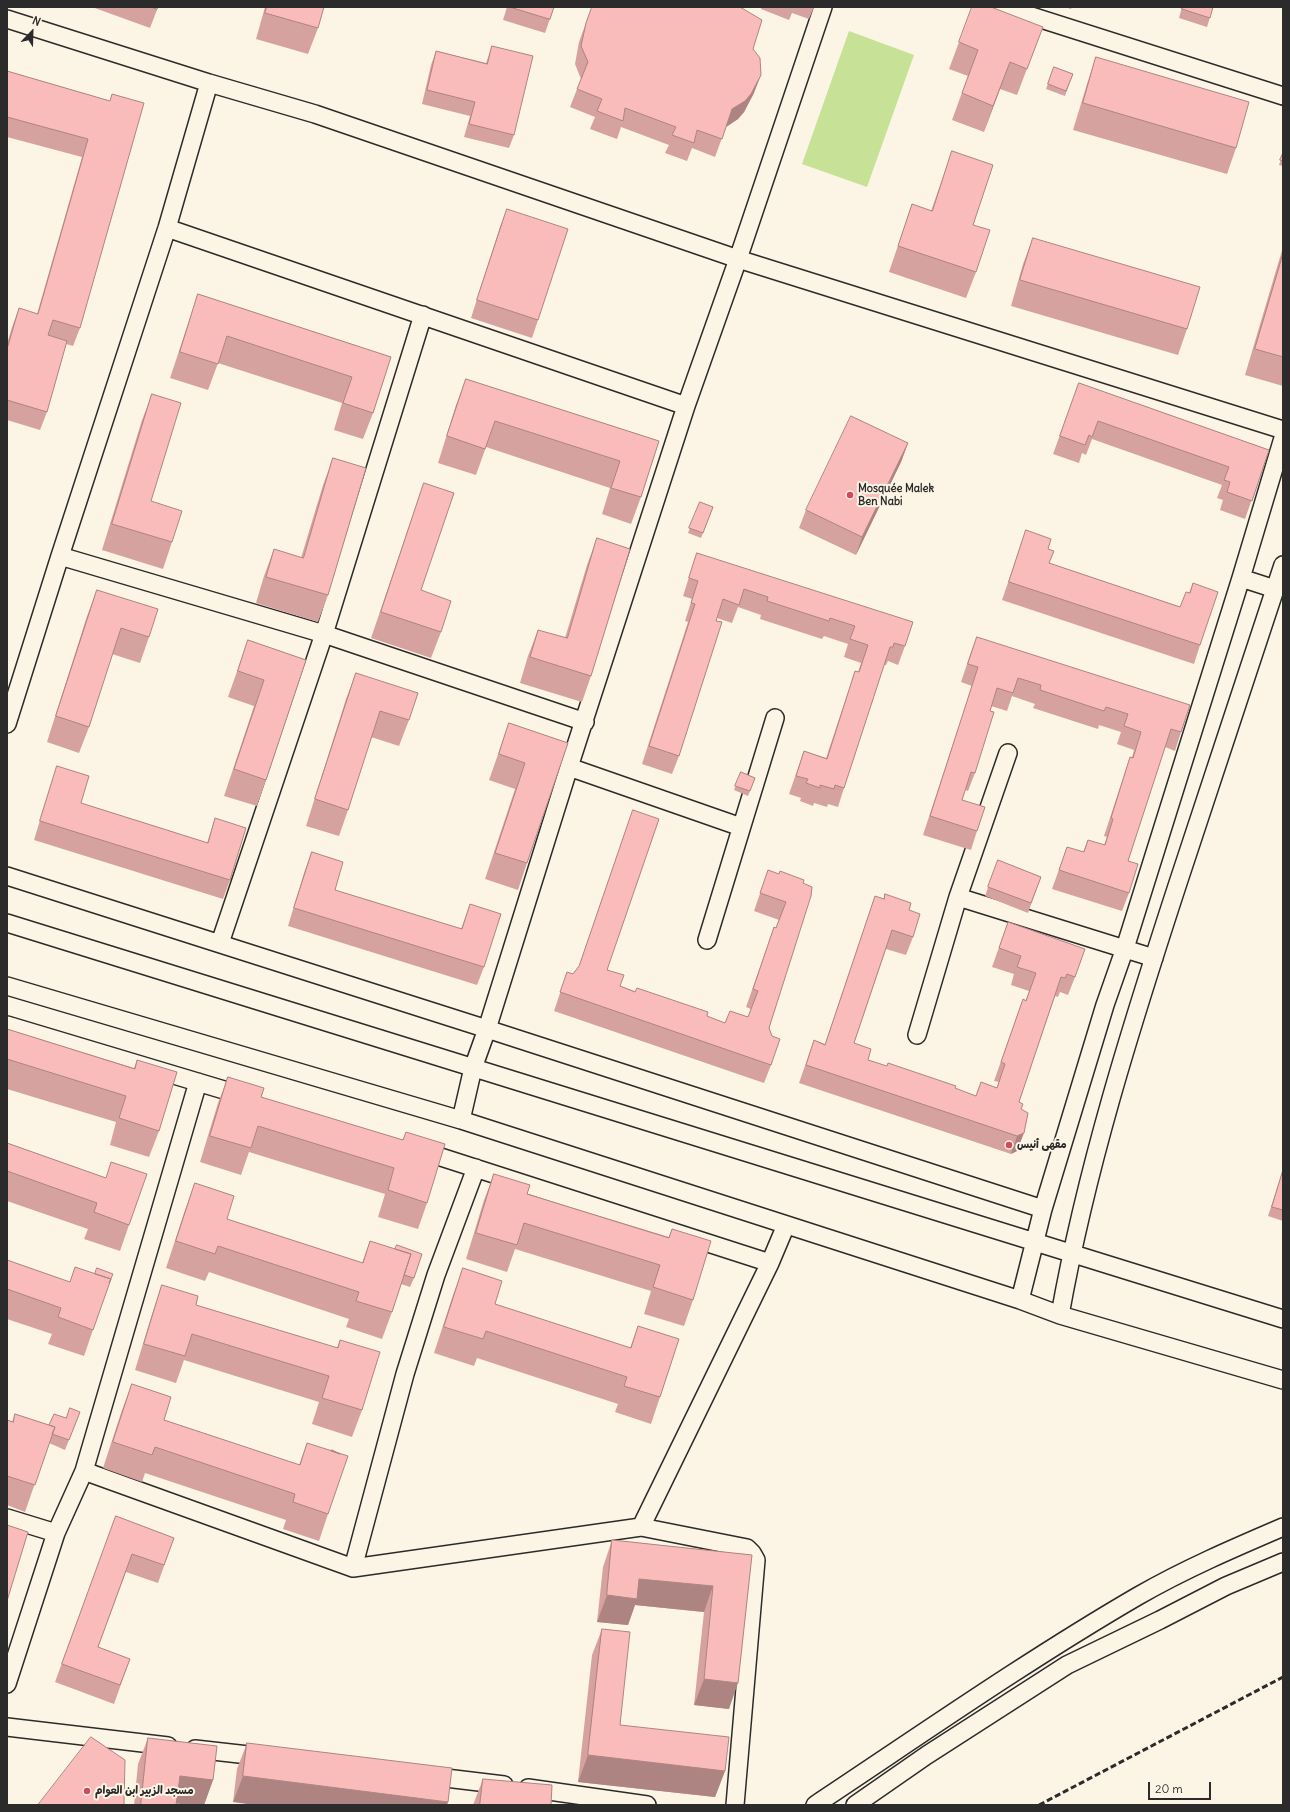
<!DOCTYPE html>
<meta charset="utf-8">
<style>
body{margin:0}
#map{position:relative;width:1290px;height:1812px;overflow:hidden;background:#fcf5e5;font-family:Delius,sans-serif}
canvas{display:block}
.frame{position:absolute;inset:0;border:8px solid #2b2b2b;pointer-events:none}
.north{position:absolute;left:12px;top:12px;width:40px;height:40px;-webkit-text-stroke:3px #fcf5e5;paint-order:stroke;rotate:23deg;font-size:11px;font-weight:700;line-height:16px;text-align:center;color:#2b2b2b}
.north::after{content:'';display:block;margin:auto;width:14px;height:18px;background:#2b2b2b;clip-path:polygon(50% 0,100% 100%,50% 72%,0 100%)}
.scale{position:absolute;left:1148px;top:1782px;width:63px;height:18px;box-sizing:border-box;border:2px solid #2b2b2b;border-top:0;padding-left:5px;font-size:12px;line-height:14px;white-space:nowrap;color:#2b2b2b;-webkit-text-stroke:3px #fcf5e5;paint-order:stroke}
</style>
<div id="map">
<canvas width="1290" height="1812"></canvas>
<div class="frame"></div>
<div class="north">N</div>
<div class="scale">20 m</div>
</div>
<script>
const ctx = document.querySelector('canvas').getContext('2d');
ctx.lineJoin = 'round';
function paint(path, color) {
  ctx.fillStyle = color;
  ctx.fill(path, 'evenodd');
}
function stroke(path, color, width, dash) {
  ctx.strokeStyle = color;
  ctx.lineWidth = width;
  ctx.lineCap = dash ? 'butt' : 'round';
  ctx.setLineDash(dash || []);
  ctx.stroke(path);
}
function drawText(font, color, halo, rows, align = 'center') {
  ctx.font = font + ' Delius,"Playpen Sans Arabic",sans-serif';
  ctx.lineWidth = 4;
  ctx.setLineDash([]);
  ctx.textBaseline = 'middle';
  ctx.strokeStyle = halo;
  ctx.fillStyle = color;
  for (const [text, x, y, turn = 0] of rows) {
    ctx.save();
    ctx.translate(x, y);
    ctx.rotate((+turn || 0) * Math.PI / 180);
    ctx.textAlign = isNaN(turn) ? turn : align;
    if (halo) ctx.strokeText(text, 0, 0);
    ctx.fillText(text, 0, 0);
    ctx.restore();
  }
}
const green = new Path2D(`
 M 849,31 L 914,55 L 867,187 L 802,164 Z`);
const street = new Path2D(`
 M 1003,7 L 1283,96
 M 7,19 L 209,83 L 315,114 L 738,259 L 1283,430
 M 167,228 L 686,406
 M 60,556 L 324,634 L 585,722
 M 1241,578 L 1275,589
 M 7,724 L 60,556 L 167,228 L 209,83
 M 569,767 L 741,827
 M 7,876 L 487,1029 L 1043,1209
 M 958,897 L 1154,958
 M 7,923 L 1283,1319
 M 707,940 L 775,718
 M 220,943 L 324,634 L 423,315
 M 7,986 L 461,1120 L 1020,1300 L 1060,1315 L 1283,1380
 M 7,1025 L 244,1096
 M 917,1035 L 958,897 L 1008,753
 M 461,1120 L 473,1068 L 487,1029 L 569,767 L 686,406 L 738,259 L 823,7
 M 419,1150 L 770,1263
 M 1020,1300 L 1043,1209 L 1105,1005 L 1125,948 L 1241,578 L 1283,438
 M 1060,1315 C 1086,1169 1131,1027 1177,886 C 1212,779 1248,672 1283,565
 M 84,1471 L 353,1568 L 641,1527 L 747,1548 L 752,1553 L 756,1560 L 735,1805
 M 7,1518 L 56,1533
 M 641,1527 L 770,1263 L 786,1225
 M 353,1568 L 405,1374 L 436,1275 L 476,1168
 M 7,1684 L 56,1533 L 84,1471 L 198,1082
 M 7,1727 L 168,1746
 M 195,1749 L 266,1757
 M 429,1776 L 504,1785
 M 528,1788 L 647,1805
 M 815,1805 C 922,1734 1028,1660 1138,1596 C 1185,1569 1234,1548 1283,1527
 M 855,1805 L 927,1755 L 1067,1665 L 1160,1620 L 1226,1586 L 1283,1562`);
const rail = new Path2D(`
 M 1039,1805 L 1283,1677`);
const wall = new Path2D(`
 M 92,7 L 158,7 L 150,28 Z
 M 265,7 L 324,7 L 318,28 L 308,54 L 256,39 Z
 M 507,7 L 554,7 L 545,33 L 503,20 Z
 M 761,7 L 814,7 L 809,19 L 792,13 L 789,20 L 761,9 Z
 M 1065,7 L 1072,7 L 1071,9 Z
 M 1182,7 L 1213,7 L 1207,27 L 1179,18 Z
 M 591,9 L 753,49 L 754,93 L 744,112 L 738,119 L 726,127 L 715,157 L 692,148 L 687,161 L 665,153 L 669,145 L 621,127 L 617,139 L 590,129 L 595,117 L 570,107 L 581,79 L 575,64 L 579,42 Z
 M 959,42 L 1033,53 L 1017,95 L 1000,89 L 984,132 L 952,120 L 968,76 L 949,69 Z
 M 492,46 L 514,135 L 509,148 L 464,137 L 470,116 L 422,104 L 431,65 L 436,51 L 486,63 Z
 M 1096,57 L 1236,148 L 1227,174 L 1073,130 L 1087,84 Z
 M 1054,67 L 1073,74 L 1065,96 L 1046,89 Z
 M 7,71 L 110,101 L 112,94 L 80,328 L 73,346 L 66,344 L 47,412 L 40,430 L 7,420 L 7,344 L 12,327 L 19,308 L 37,314 L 82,157 L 7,137 Z
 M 952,151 L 973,225 L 976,272 L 966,298 L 889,272 L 912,204 L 931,211 Z
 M 1283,153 L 1283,166 L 1279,165 Z
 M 507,209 L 538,320 L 532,338 L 471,318 L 500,227 Z
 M 1033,238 L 1187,329 L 1178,355 L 1011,306 L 1023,264 Z
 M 1283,247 L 1283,386 L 1245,375 Z
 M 198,294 L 391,357 L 373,413 L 363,439 L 334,430 L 342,403 L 218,363 L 208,390 L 170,378 Z
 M 466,379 L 659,441 L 641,497 L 631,524 L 602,514 L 610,488 L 486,447 L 476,475 L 438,463 L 456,405 Z
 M 1079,383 L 1269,450 L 1245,519 L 1220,510 L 1223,500 L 1217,498 L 1222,485 L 1092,439 L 1086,455 L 1082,453 L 1079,463 L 1053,454 Z
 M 152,394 L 151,501 L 172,542 L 163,569 L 102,550 L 142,420 Z
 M 908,443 L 901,462 L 856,555 L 799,528 L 806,510 Z
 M 333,458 L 328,595 L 318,622 L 256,603 L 264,576 L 274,549 L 301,558 L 323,485 Z
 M 424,483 L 421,590 L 441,632 L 431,658 L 371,638 L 415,509 Z
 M 700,502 L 713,507 L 701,538 L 688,533 Z
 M 1026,530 L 1048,549 L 1049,563 L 1180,607 L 1189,593 L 1193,583 L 1200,645 L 1194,664 L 1002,600 Z
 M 597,538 L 591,676 L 582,702 L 520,683 L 528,656 L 538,630 L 565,638 L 587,565 Z
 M 697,553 L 905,646 L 898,665 L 888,661 L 886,665 L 884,665 L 844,788 L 838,807 L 828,804 L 827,807 L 814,803 L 813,806 L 800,801 L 801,798 L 789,794 L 804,751 L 826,758 L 855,671 L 858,672 L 861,663 L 844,657 L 848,644 L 824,636 L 822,639 L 760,619 L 761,615 L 738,607 L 732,623 L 717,618 L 679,756 L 672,774 L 642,764 L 688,622 L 685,621 L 692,599 L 683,596 L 691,571 Z
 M 97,590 L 149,637 L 140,663 L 112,654 L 89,727 L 79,753 L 47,742 L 87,616 Z
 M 977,637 L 1181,732 L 1175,751 L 1165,747 L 1128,861 L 1129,893 L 1122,911 L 1052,889 L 1067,847 L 1083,852 L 1088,840 L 1104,845 L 1107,837 L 1104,836 L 1124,775 L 1130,757 L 1132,757 L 1134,750 L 1117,744 L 1121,732 L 1099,725 L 1098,729 L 1033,708 L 1035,704 L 1012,696 L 1007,711 L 991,706 L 975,773 L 968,791 L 965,790 L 962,800 L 977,831 L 971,850 L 923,835 L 972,686 L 961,682 L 970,655 Z
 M 248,640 L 306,660 L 266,780 L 257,806 L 224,796 L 254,706 L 228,697 Z
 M 356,673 L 409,720 L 399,746 L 371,737 L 348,810 L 339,836 L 306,826 L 346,699 Z
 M 509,723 L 568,743 L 527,863 L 518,890 L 485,879 L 515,789 L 489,780 Z
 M 57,766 L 81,803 L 207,843 L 215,818 L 230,880 L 223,899 L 34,840 L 51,784 Z
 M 741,772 L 755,778 L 748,796 L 734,790 Z
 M 633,810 L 607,970 L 620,986 L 725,1023 L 748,1017 L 751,1009 L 746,1007 L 774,927 L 776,928 L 779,920 L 754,911 L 768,870 L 803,883 L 769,1028 L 772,1036 L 771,1065 L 764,1083 L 554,1011 L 567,972 L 573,974 L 579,966 Z
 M 312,852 L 335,890 L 461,929 L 470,904 L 484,967 L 477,985 L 288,926 L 305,870 Z
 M 998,860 L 1041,877 L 1028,913 L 985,896 Z
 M 875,896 L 909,910 L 913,937 L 906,955 L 886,949 L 854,1043 L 868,1060 L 976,1096 L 981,1082 L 997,1088 L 999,1082 L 994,1081 L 1023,999 L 1026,1000 L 1029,991 L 1011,985 L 1014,974 L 992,967 L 1008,922 L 1075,977 L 1068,995 L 1060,992 L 1058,997 L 1055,996 L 1019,1102 L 1021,1109 L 1017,1151 L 1011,1154 L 799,1083 L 814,1040 L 825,1044 Z
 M 7,1029 L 134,1068 L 137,1060 L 159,1131 L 149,1157 L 110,1145 L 116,1122 L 7,1089 Z
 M 228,1077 L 261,1097 L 403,1140 L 406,1132 L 427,1203 L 418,1229 L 378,1217 L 385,1194 L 249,1152 L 241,1175 L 200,1162 L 218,1103 Z
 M 7,1143 L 106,1178 L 129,1225 L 120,1251 L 84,1239 L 88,1229 L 7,1201 Z
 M 1283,1170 L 1283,1221 L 1268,1216 Z
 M 494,1174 L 527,1194 L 669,1237 L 672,1229 L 693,1300 L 684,1326 L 644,1314 L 651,1291 L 515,1249 L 507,1272 L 466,1259 L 484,1200 Z
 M 195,1183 L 227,1219 L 362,1263 L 370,1241 L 414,1278 L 410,1287 L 401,1284 L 392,1312 L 382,1339 L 346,1327 L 349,1319 L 209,1272 L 205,1281 L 166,1268 L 185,1210 Z
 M 7,1260 L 70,1282 L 108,1286 L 84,1356 L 48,1344 L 52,1334 L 7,1319 Z
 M 463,1268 L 495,1304 L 630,1348 L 638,1326 L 674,1354 L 660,1397 L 651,1424 L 615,1412 L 618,1404 L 477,1358 L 474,1366 L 434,1353 L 453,1295 Z
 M 162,1285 L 196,1305 L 337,1348 L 340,1340 L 362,1410 L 352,1437 L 312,1424 L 319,1402 L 184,1360 L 176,1383 L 135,1370 L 153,1311 Z
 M 132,1384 L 164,1420 L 299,1465 L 307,1443 L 328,1514 L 319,1541 L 283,1529 L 286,1520 L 145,1473 L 142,1482 L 103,1468 L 122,1410 Z
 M 80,1412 L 65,1450 L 49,1443 L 25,1512 L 7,1505 L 7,1420 L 12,1422 L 15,1414 L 49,1425 Z
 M 116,1516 L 174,1538 L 158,1583 L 126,1572 L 98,1647 L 130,1659 L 114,1704 L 55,1682 Z
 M 612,1540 L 752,1555 L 729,1709 L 694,1705 L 704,1612 L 635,1605 L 628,1625 L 597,1622 L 603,1567 Z
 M 602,1629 L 620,1725 L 725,1771 L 715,1797 L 578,1782 L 592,1655 Z
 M 148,1738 L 213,1780 L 204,1805 L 193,1805 L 177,1803 L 176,1805 L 134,1805 L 138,1764 Z
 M 247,1743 L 447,1805 L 233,1802 L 237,1769 Z
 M 483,1779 L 551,1805 L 473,1805 Z`);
const shadedWall = new Path2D(`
 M 1010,62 L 1000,89 L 984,132 L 993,106 Z
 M 761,75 L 754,93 L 744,112 L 738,119 L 726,127 L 732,109 Z
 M 908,443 L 901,462 L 856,555 L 862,537 Z
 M 1024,1133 L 1017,1151 L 1011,1154 L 1017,1136 Z
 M 639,1579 L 713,1586 L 704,1612 L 635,1605 L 628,1625 L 597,1622 L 607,1595 Z
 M 704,1679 L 738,1683 L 729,1709 L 694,1705 Z
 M 588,1755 L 725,1771 L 715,1797 L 578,1782 Z
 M 180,1776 L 213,1780 L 204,1805 L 193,1805 L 170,1803 Z
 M 243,1776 L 448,1802 L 447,1805 L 254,1805 L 233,1802 Z`);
const building = new Path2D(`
 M 151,7 L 158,7 L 157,9 Z
 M 267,7 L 324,7 L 318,28 L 265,13 Z
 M 510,7 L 554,7 L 550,19 Z
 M 593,7 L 740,7 L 762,20 L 753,49 L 760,58 L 761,75 L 751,94 L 745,101 L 732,109 L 722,139 L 697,130 L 694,143 L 672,135 L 676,127 L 625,108 L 623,121 L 597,111 L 602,99 L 577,89 L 588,62 L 581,46 L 586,23 L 591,9 Z
 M 972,7 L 991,7 L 1043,27 L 1027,69 L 1010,62 L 993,106 L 962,93 L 978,50 L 959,42 Z
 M 1183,7 L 1213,7 L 1210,18 L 1182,9 Z
 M 492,46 L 533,56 L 514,135 L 469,124 L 475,102 L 427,90 L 436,51 L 487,64 Z
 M 1096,57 L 1249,102 L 1236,148 L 1083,103 Z
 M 1054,67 L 1073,74 L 1066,91 L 1048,84 Z
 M 7,71 L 110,101 L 112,94 L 144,103 L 80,328 L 53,320 L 48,335 L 67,341 L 47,412 L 7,400 L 7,349 L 19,308 L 38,314 L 88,139 L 7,117 Z
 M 952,151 L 993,165 L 973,225 L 990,230 L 976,272 L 898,246 L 912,204 L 932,211 Z
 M 1283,153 L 1283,161 L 1280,160 Z
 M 507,209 L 568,229 L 538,320 L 477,300 Z
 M 1033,238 L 1200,287 L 1187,329 L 1020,280 Z
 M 1283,254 L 1283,357 L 1255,349 Z
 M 198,294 L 391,357 L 373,413 L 343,403 L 352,377 L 227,336 L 218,364 L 180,352 Z
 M 466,379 L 659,441 L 641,497 L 611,488 L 620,461 L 495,421 L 485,449 L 447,436 Z
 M 1079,383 L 1269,450 L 1252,501 L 1227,492 L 1230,482 L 1224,480 L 1229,467 L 1098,421 L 1092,437 L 1089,435 L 1085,445 L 1060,436 Z
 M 152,394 L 181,403 L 151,501 L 182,511 L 172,542 L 112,524 Z
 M 851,416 L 908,443 L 862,537 L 806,510 Z
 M 333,458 L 366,468 L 328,595 L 266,577 L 274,549 L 303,558 Z
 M 424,483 L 454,493 L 421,590 L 451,601 L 441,632 L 381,612 Z
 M 700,502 L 713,507 L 703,533 L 689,528 Z
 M 1026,530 L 1051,539 L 1048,549 L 1054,551 L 1049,563 L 1180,607 L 1186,592 L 1190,593 L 1193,583 L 1218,592 L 1200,645 L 1009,582 Z
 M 597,538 L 630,549 L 591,676 L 530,657 L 538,630 L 567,638 Z
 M 697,553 L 913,622 L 905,646 L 894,643 L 893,647 L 890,647 L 844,788 L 835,785 L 834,789 L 820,785 L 820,788 L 806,783 L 808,779 L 796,776 L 804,751 L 827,759 L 855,671 L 859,672 L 868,645 L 850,639 L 855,626 L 830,618 L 829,621 L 767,601 L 768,597 L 744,589 L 739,605 L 723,599 L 716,621 L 722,622 L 679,756 L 649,746 L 695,604 L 691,603 L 698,581 L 689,578 Z
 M 97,590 L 158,609 L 149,637 L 121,628 L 89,727 L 56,716 Z
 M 977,637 L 1190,705 L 1181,732 L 1171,729 L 1128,861 L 1138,864 L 1129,893 L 1059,870 L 1067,847 L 1084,852 L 1088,840 L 1105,845 L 1113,819 L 1111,818 L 1130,757 L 1133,758 L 1141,732 L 1124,726 L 1128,714 L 1106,707 L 1104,711 L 1040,690 L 1041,685 L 1018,678 L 1013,693 L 997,688 L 990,711 L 994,712 L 975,773 L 971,772 L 962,800 L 985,807 L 977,831 L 930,816 L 978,667 L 968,664 Z
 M 248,640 L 306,660 L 266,780 L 234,769 L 264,680 L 238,671 Z
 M 356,673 L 418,693 L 409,720 L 380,711 L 348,810 L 315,799 Z
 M 509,723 L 568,743 L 527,863 L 495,853 L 525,763 L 499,754 Z
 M 57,766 L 89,776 L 81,803 L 208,843 L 215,818 L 246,828 L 230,880 L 40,821 Z
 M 741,772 L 755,778 L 750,791 L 735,786 Z
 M 633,810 L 659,819 L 607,970 L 624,975 L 620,986 L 635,992 L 637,988 L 708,1012 L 707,1016 L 725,1023 L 730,1011 L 748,1017 L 758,991 L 753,989 L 774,927 L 776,928 L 786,902 L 760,893 L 768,870 L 779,874 L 780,871 L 804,880 L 803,883 L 812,887 L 811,896 L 769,1028 L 772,1036 L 780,1039 L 771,1065 L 560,992 L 567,972 L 573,974 L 579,966 Z
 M 312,852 L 343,862 L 335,890 L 462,929 L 470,904 L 501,914 L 484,967 L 294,908 Z
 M 998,860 L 1041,877 L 1031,903 L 988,887 Z
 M 885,894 L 911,903 L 909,910 L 920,914 L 913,937 L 892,930 L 854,1043 L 871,1049 L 868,1060 L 887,1066 L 888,1063 L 956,1086 L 955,1088 L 976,1096 L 981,1082 L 997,1088 L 1005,1064 L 1001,1062 L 1023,999 L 1026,1001 L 1036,973 L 1017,967 L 1021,956 L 999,948 L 1008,922 L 1085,949 L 1075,977 L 1067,974 L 1065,978 L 1061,977 L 1019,1102 L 1023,1104 L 1021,1109 L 1028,1113 L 1024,1133 L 1017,1136 L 806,1065 L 814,1040 L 825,1045 L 875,896 L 884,899 Z
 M 7,1029 L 135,1069 L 137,1060 L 177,1072 L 159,1131 L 119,1118 L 126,1096 L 7,1059 Z
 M 228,1077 L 264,1088 L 261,1097 L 403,1140 L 406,1132 L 445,1144 L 427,1203 L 388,1190 L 394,1168 L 258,1126 L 251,1148 L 210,1136 Z
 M 7,1143 L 106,1178 L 111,1162 L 147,1174 L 129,1225 L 94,1212 L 97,1203 L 7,1171 Z
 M 1283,1170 L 1283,1210 L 1272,1207 Z
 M 494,1174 L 530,1185 L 527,1194 L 669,1238 L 672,1229 L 711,1241 L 693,1300 L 653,1287 L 660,1265 L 524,1223 L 517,1245 L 476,1233 Z
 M 195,1183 L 234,1196 L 227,1219 L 363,1263 L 370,1241 L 411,1254 L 392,1312 L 356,1301 L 359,1292 L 218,1246 L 215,1254 L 176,1241 Z
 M 397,1245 L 422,1254 L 414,1278 L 404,1275 L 411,1254 L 395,1249 Z
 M 7,1260 L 70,1282 L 75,1267 L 111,1279 L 93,1330 L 58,1317 L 61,1308 L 7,1289 Z
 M 97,1268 L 113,1274 L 109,1283 L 111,1279 L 95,1274 Z
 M 463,1268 L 502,1281 L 495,1304 L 631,1348 L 638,1326 L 679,1339 L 660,1397 L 624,1386 L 627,1377 L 486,1331 L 483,1339 L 444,1327 Z
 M 162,1285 L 198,1296 L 196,1305 L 338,1348 L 340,1340 L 380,1352 L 362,1410 L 322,1398 L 329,1376 L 192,1334 L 185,1356 L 144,1344 Z
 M 132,1384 L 171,1397 L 164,1420 L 300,1465 L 307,1443 L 348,1456 L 328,1514 L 293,1502 L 295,1494 L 155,1447 L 152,1455 L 113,1442 Z
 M 70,1408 L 80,1412 L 69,1440 L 52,1434 L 55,1427 L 49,1425 L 54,1414 L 66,1418 Z
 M 15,1414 L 55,1427 L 35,1485 L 7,1476 L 7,1420 L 13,1422 Z
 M 332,1450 L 340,1454 L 331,1451 Z
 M 116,1516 L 174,1538 L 164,1565 L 132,1554 L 98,1647 L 130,1659 L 120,1685 L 62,1664 Z
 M 7,1525 L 28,1532 L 7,1601 Z
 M 612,1540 L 752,1555 L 738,1683 L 704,1679 L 713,1586 L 639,1579 L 637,1599 L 607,1595 Z
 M 602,1629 L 630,1632 L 620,1725 L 729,1737 L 725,1771 L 588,1755 Z
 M 91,1737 L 125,1760 L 124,1805 L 38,1805 Z
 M 148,1738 L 217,1746 L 213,1780 L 180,1776 L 176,1805 L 141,1805 Z
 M 247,1743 L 452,1768 L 448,1802 L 243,1776 Z
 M 483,1779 L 552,1785 L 551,1805 L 480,1805 Z`);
const markers = [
 [850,495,4,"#d1495b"],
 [1009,1145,4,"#d1495b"],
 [87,1791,4,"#d1495b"]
];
const poiNames = [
 ["Mosquée Malek",858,489],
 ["Ben Nabi",858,502],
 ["مقهى أنيس",1017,1145],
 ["مسجد الزبير ابن العوام",95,1791]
];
paint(green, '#c7e197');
stroke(street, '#2b2b2b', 20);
stroke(street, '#fcf5e5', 17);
stroke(rail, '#2b2b2b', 3, [6, 3]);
paint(wall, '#d6a2a0');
paint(shadedWall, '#ae8482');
paint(building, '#f9bcba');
stroke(building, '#ae8482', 1);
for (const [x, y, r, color] of markers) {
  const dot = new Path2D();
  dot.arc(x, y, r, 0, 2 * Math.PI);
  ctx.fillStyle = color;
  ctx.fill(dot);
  stroke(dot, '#fcf5e5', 1.5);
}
drawText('bold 11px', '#2b2b2b', '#fcf5e5', poiNames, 'left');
</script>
